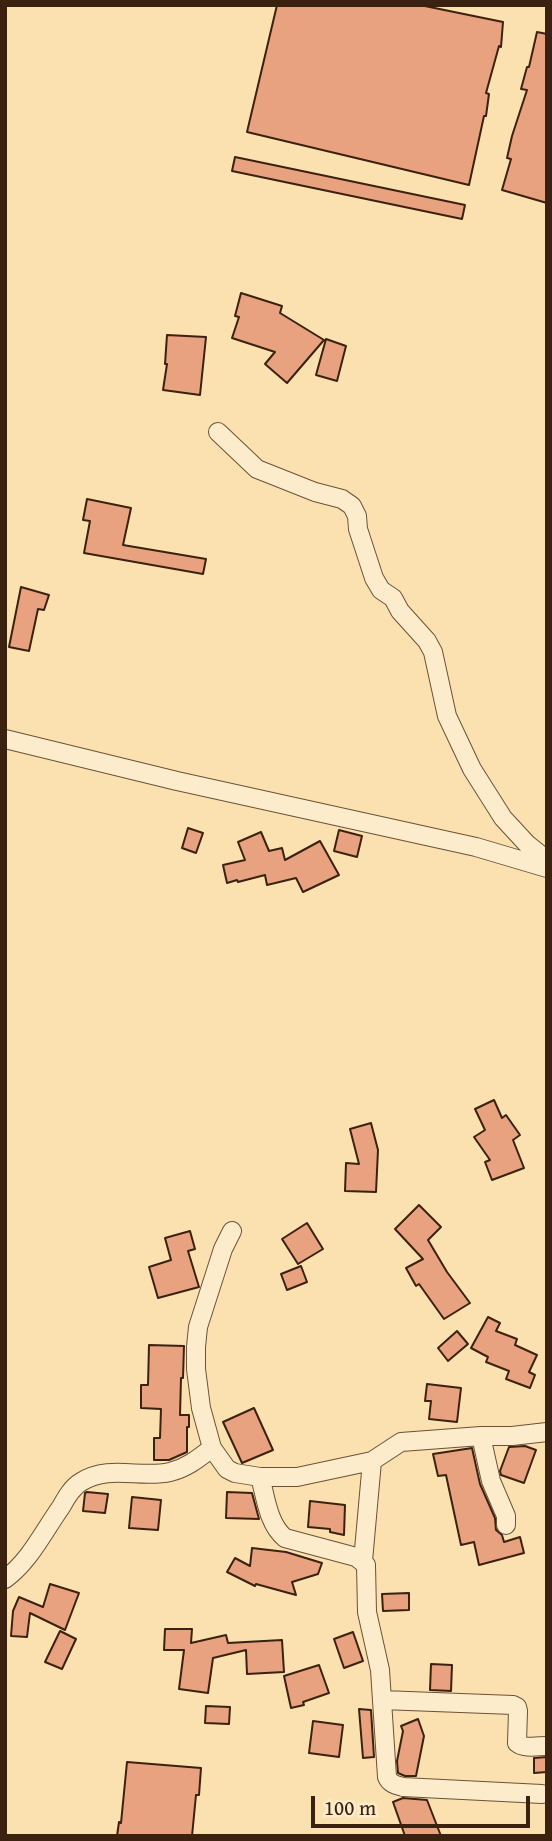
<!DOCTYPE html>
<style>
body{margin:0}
#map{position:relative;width:552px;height:1841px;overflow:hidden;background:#fbe1b0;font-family:"Gentium Book Plus",serif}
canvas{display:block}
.frame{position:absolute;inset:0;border:7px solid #3b210f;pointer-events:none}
.scale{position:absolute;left:311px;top:1796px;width:219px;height:32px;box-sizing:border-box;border:4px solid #3b210f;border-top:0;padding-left:9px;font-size:21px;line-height:24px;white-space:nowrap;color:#3b210f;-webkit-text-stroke:5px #fceccc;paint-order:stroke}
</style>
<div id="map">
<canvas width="552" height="1841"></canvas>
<div class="frame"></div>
<div class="scale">100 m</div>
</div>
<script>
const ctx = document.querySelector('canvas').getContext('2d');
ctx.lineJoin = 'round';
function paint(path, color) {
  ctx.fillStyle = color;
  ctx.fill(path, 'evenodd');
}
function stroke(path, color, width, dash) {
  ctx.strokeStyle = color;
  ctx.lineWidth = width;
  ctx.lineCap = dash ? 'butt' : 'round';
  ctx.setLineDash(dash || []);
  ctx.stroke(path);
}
const building = new Path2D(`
 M 277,5 L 420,5 L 503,22 L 501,47 L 499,46 L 486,93 L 489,94 L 486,116 L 484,116 L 469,185 L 247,132 Z
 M 537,32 L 547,34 L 547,203 L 502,190 L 511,159 L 507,158 L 512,136 L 527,90 L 521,89 L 527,67 L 529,67 Z
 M 235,157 L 465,205 L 462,219 L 232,171 Z
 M 241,293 L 282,306 L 280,313 L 324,340 L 287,383 L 265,364 L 275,352 L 232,338 L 239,317 L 235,316 Z
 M 167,335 L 206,337 L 200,395 L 163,390 L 167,364 L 165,364 Z
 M 326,339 L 346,346 L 337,381 L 316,375 Z
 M 87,499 L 131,508 L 123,545 L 206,559 L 203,574 L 84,553 L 90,521 L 83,520 Z
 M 21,587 L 49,595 L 44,610 L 38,609 L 29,651 L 9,647 Z
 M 188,828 L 203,833 L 196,853 L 182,848 Z
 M 339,830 L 362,836 L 357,857 L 334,851 Z
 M 261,832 L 269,851 L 282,848 L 285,860 L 320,841 L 339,875 L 303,892 L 296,878 L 267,885 L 265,875 L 238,882 L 237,880 L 227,883 L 223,865 L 245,860 L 238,842 Z
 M 494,1100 L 502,1118 L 506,1115 L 520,1135 L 513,1140 L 524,1168 L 492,1180 L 485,1162 L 490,1160 L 474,1137 L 485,1130 L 475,1109 Z
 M 371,1123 L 378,1150 L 376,1192 L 345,1191 L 346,1163 L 359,1164 L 350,1129 Z
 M 419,1205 L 441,1227 L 428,1240 L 447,1272 L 470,1303 L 444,1319 L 419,1284 L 416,1286 L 406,1268 L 423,1259 L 395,1229 Z
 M 307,1223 L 323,1249 L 298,1264 L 282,1239 Z
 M 190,1231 L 195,1249 L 188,1251 L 199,1287 L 158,1298 L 149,1267 L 171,1260 L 165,1238 Z
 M 301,1266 L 307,1282 L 287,1290 L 281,1274 Z
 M 488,1317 L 500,1323 L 496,1331 L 517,1339 L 515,1345 L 537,1355 L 529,1372 L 535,1375 L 530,1388 L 506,1379 L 509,1371 L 486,1362 L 488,1357 L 471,1348 Z
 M 457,1331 L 468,1344 L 448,1361 L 438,1348 Z
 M 149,1345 L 184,1346 L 183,1378 L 181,1378 L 180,1415 L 189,1415 L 189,1427 L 187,1427 L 187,1452 L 169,1460 L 154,1460 L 154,1438 L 160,1438 L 161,1409 L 141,1408 L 141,1385 L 148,1385 Z
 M 427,1384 L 461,1388 L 457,1422 L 429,1419 L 431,1401 L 425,1401 Z
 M 254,1408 L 273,1450 L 242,1463 L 223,1422 Z
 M 525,1446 L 536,1450 L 524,1483 L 501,1475 L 500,1471 L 509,1447 Z
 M 472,1448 L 480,1484 L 495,1518 L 496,1530 L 502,1535 L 504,1542 L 520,1537 L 524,1553 L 479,1565 L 474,1542 L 461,1545 L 446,1475 L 438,1476 L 433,1454 Z
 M 87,1492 L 108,1494 L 105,1513 L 83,1511 L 85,1493 Z
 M 227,1492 L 252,1493 L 259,1519 L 226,1518 Z
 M 132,1497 L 161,1500 L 158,1530 L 129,1528 Z
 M 310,1501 L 345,1505 L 344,1535 L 330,1532 L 330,1529 L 308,1527 Z
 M 252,1548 L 286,1552 L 322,1563 L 318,1574 L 292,1582 L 296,1595 L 256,1584 L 255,1586 L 227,1572 L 235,1558 L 250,1566 Z
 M 50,1584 L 79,1593 L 65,1630 L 30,1613 L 27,1637 L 11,1636 L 13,1611 L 19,1597 L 43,1607 Z
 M 409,1593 L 409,1610 L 383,1611 L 382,1594 Z
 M 165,1629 L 192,1629 L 191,1643 L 226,1635 L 228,1643 L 282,1640 L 284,1672 L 247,1674 L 246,1650 L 213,1658 L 208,1693 L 179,1689 L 184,1650 L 164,1650 Z
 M 60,1631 L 76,1639 L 62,1669 L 45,1662 Z
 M 353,1632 L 363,1661 L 344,1668 L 334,1639 Z
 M 431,1664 L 452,1665 L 451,1691 L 430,1690 Z
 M 319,1665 L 329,1693 L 303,1702 L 304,1705 L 291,1708 L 284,1676 Z
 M 206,1706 L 230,1707 L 229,1724 L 205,1723 Z
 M 359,1709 L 371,1710 L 374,1757 L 363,1758 Z
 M 418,1719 L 424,1736 L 416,1776 L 405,1776 L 398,1773 L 397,1761 L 403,1731 L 401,1726 Z
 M 313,1721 L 343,1725 L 339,1757 L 309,1753 Z
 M 547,1757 L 547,1772 L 534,1773 L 534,1758 Z
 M 127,1762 L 201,1768 L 199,1795 L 196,1795 L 192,1836 L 117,1836 L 119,1822 L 121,1823 Z
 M 403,1798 L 427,1800 L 441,1836 L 405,1836 L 393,1802 Z`);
const minor = new Path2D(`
 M 218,432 L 257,469 L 315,492 L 342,499 L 352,506 L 357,516 L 358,529 L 374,578 L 381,590 L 393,598 L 400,611 L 427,641 L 433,652 L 447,716 L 472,769 L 503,818 L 527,844 L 547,860
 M 5,739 L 177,781 L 476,847 L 547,868
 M 232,1231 L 223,1249 L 198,1327 L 196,1347 L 196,1369 L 201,1408 L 212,1448 L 227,1469 L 235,1473 L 260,1477 L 297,1477 L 372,1461 L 401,1442 L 481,1436 L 512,1436 L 547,1432
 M 481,1436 L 491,1481 L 506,1516 L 506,1525
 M 260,1477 C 266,1498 268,1524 285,1538 L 356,1557 L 366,1565 L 367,1612 L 380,1670 L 387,1777 C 390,1784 396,1785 403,1787 L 542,1794
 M 363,1561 L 372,1461
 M 5,1579 C 29,1562 44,1531 61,1507 C 66,1498 72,1487 81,1482 C 109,1464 141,1479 170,1472 C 187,1468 199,1458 212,1448
 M 382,1700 L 513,1705 L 517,1707 L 518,1711 L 517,1743 C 524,1749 538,1746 547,1746`);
paint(building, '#e8a27f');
stroke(building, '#3b210f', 2);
stroke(minor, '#6b5137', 20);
stroke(minor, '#fceccc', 18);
</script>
